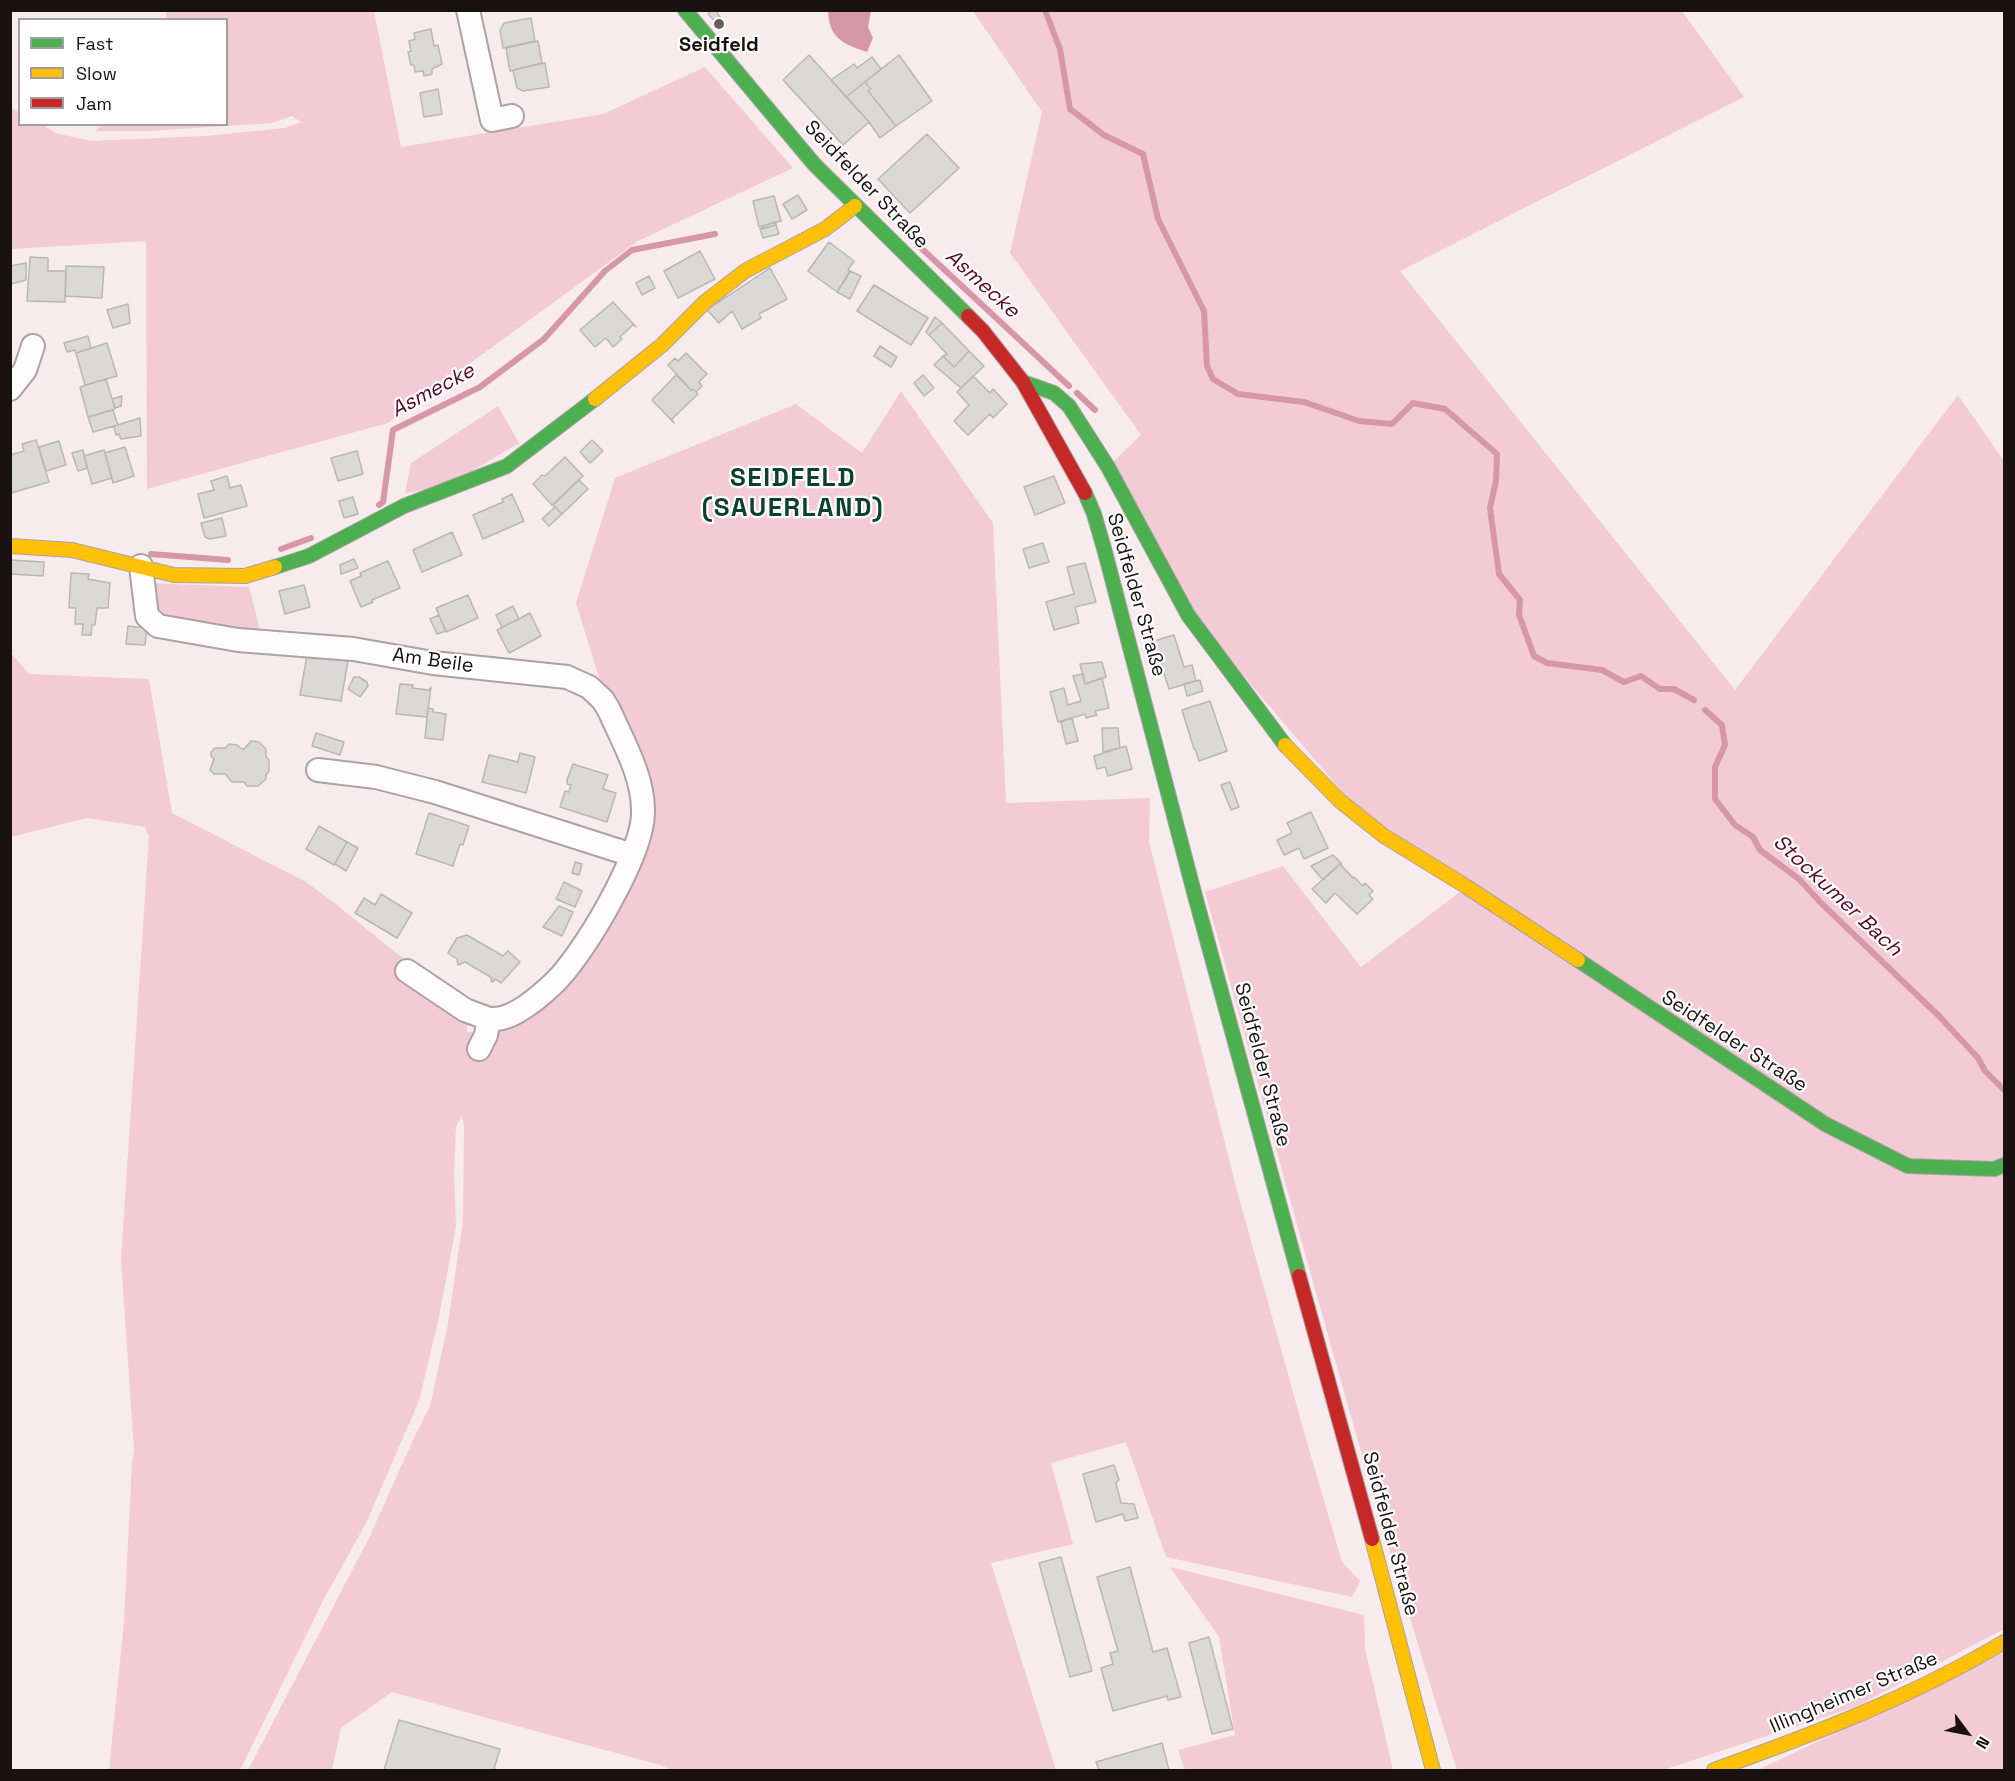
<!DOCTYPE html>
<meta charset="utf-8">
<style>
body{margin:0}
#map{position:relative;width:2015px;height:1781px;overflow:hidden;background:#f8ebee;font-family:"Space Grotesk",sans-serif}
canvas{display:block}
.frame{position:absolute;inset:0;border:12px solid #191012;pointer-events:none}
.legend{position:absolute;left:18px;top:18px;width:210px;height:108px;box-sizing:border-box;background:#fff;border:2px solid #a39fa0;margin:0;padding:8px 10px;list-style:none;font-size:18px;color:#191012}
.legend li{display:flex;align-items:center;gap:12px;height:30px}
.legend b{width:30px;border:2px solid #a39fa0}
.north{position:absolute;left:1937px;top:1703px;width:60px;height:60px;-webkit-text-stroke:4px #fff;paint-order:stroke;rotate:122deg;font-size:16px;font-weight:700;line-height:24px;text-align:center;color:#191012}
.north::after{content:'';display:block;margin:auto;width:21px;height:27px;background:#191012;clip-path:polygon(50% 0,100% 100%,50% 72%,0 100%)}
</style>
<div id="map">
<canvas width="2015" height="1781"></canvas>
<div class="frame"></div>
<ul class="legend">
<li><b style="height:8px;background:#4caf50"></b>Fast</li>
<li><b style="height:8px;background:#ffc107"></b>Slow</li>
<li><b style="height:8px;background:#c62828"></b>Jam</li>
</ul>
<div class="north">N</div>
</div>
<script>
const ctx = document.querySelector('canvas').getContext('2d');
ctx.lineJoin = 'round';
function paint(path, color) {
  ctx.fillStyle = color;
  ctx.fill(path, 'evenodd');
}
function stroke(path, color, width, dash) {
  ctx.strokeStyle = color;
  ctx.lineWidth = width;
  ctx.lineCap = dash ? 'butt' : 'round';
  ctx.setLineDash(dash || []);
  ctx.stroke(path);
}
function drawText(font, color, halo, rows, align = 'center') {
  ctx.font = font + ' "Space Grotesk",sans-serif';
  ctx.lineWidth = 4.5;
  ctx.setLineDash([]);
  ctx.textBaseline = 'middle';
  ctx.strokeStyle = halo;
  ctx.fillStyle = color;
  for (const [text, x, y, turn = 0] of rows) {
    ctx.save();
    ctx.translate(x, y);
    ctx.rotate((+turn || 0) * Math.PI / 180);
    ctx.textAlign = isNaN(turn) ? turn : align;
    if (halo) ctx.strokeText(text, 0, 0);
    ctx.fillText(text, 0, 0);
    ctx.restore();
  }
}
const green = new Path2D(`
 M 166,11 L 374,11 L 401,147 L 603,114 L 705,67 L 793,168 L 638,241 L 388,423 L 147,489 L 146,241 L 11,249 L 10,108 L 19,112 L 20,124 L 43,125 L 55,133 L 91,141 L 204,136 L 285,128 L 301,122 L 292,116 L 272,123 L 150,131 L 95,131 L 103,124 L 226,124 L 226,20 L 166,19 Z
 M 973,11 L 1682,11 L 1744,97 L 1400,271 L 1735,690 L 1958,395 L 2004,461 L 2004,1629 L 1855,1707 L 1663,1770 L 1457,1770 C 1365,1480 1287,1186 1205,892 L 1283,866 L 1361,967 L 1461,891 L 1344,794 L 1203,628 L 1111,464 L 1141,435 L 1010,253 L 1042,112 Z
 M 901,391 L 993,523 L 1006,803 L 1150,798 L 1149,842 L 1236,1187 L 1306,1439 L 1342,1562 L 1360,1581 L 1352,1597 L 1166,1557 L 1126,1442 L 1051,1463 L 1073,1544 L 991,1563 L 1056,1770 L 672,1770 L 660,1765 L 392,1692 L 341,1728 L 332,1770 L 248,1770 L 370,1536 L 412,1442 L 430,1406 L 448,1324 L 463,1220 L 464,1127 L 462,1115 L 456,1127 L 454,1172 L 456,1227 L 438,1322 L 419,1401 L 366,1523 L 325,1597 L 240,1770 L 109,1770 L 124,1622 L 132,1463 L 134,1450 L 121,1259 L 149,836 L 145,827 L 87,818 L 11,837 L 10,652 L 29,674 L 149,679 L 172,813 L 306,882 L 332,901 L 468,1011 L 467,1032 L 484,1031 L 568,975 L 649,818 L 602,687 L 576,603 L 615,478 L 796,404 L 862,453 Z
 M 498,406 L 519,443 L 445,487 L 405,493 L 411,463 Z
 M 150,583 L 249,587 L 260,630 L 196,625 L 155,614 Z
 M 1170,1567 L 1364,1615 L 1365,1648 L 1393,1770 L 1185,1770 L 1178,1750 L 1235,1735 L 1219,1637 Z
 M 2004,1652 L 2004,1770 L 1758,1770 Z`);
const water = new Path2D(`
 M 828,11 L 871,11 L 868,27 L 873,38 L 867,52 C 843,44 829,38 828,11 Z`);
const stream = new Path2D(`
 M 1045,10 L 1060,49 L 1070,109 L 1104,135 L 1143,154 L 1158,219 L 1204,311 L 1207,366 L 1213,379 L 1238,394 L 1304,402 L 1359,421 L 1392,424 L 1413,403 L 1445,409 L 1497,454 L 1496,481 L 1490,508 L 1499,574 L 1520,600 L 1519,615 L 1534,656 L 1547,663 L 1602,670 L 1624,682 L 1641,676 L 1660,689 L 1674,689 L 1694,700
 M 918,245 L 1069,386
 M 1077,393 L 1095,410
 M 379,505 L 383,502 L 393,430 L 480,387 L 544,339 L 605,271 L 632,250 L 715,234
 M 281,549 L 311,538
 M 151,554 L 228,560
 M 1705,710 L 1722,725 L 1725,745 L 1715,767 L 1715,799 L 1735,825 L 1753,837 L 1760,850 L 1799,879 L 1821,903 L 1940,1017 L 1978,1058 L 1985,1071 L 2004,1090`);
const building = new Path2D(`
 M 712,10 L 715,10 L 720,17 L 715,21 L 708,14 Z
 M 531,18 L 535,41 L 503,48 L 500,30 L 504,23 Z
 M 431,29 L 434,46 L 438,45 L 442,64 L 432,69 L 432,74 L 424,76 L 423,71 L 415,72 L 414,65 L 411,65 L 408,52 L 411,51 L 409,41 L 415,39 L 414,33 Z
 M 538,41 L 542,63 L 510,71 L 506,48 Z
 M 809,55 L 869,122 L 843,145 L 783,80 Z
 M 899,55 L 932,101 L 896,126 L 868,91 L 871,89 L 865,82 Z
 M 872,57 L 881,69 L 846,97 L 831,80 L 854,64 L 857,68 Z
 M 545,63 L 549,87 L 523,91 L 517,88 L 513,70 Z
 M 865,82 L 871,89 L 868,91 L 896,126 L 880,138 L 869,122 L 846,97 Z
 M 438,89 L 442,114 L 424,117 L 420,93 Z
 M 927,134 L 959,168 L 910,213 L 878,179 Z
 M 798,195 L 807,210 L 792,219 L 783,204 Z
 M 774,196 L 781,221 L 759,227 L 753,201 Z
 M 776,222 L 776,225 L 762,229 L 762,226 Z
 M 776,225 L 779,234 L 763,238 L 760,229 Z
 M 829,242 L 854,261 L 848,270 L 850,271 L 846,279 L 837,292 L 808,271 Z
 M 700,251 L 715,279 L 678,298 L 664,271 Z
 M 30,257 L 48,258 L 48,271 L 66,271 L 65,302 L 27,301 Z
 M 26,263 L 26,280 L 11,284 L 10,266 Z
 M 66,266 L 104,267 L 102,298 L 65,296 Z
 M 770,268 L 787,299 L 759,314 L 761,318 L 742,329 L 732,311 L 719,323 L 707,310 Z
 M 850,271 L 861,276 L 850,299 L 837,292 Z
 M 649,276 L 655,288 L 642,295 L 636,283 Z
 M 874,285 L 928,318 L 911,345 L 857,311 Z
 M 613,302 L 636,327 L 633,325 L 620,337 L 622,339 L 613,347 L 606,338 L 595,347 L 580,330 Z
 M 128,304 L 130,323 L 113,328 L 107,310 Z
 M 935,317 L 942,323 L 929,335 L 926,332 Z
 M 942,323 L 969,351 L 954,367 L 943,356 L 947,354 L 929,335 Z
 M 88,336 L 91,348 L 76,353 L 75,350 L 67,352 L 64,343 Z
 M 107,343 L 117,376 L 85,385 L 76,353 Z
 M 880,346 L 897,357 L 891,367 L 874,356 Z
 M 969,351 L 984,366 L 961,388 L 934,365 L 943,356 L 954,367 Z
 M 686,353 L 707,374 L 699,382 L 702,386 L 696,392 L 693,389 L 691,390 L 668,365 L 675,358 L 678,361 Z
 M 676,375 L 691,390 L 693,389 L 698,394 L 672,419 L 674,423 L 652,400 Z
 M 923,375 L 934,388 L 924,396 L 914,383 Z
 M 973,376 L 990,393 L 993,389 L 1007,404 L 993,418 L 990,414 L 968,435 L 954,421 L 969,405 L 957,392 Z
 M 106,379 L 115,409 L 88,417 L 80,387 Z
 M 122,396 L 121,406 L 115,408 L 112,399 Z
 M 113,410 L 118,425 L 93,432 L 88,417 Z
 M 140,418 L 141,436 L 121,439 L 119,434 L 116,435 L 114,426 Z
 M 36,440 L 49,482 L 11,493 L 10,455 L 24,451 L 22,444 Z
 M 592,440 L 603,451 L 590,463 L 580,452 Z
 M 59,441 L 66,465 L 46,471 L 39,447 Z
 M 125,447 L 134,476 L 113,483 L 105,453 Z
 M 83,450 L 87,468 L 78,471 L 72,453 Z
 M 104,450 L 112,478 L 92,484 L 84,456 Z
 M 357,451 L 363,474 L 338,481 L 331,458 Z
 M 565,457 L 583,476 L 552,505 L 533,484 L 542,475 L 545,476 Z
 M 227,476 L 230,488 L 241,485 L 247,506 L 204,518 L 198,494 L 214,490 L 211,481 Z
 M 1054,476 L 1065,503 L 1035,515 L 1024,487 Z
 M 579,480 L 588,489 L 562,514 L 553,505 Z
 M 512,494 L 524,521 L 483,539 L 473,515 L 503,502 L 502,499 Z
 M 353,497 L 358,514 L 344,518 L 339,501 Z
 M 555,507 L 562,514 L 549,526 L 542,519 Z
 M 222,518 L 226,536 L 210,539 L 205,537 L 201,523 Z
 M 452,532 L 462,555 L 422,572 L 413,550 Z
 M 1043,543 L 1049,562 L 1029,568 L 1023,549 Z
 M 354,559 L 358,568 L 341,574 L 340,565 Z
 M 10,560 L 44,562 L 43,576 L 10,574 Z
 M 388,561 L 400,588 L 372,600 L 373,602 L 361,607 L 350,581 L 361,576 L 360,573 Z
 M 1085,563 L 1096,602 L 1075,607 L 1079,623 L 1054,630 L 1046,602 L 1074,594 L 1067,567 Z
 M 71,573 L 89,574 L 88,579 L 110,583 L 108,608 L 97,608 L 95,625 L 92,625 L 91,635 L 82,635 L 83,624 L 75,624 L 76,608 L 69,608 Z
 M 304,585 L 310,607 L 285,614 L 279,591 Z
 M 468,595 L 478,618 L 446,632 L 436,608 Z
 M 513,606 L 519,619 L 502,627 L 496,615 Z
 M 530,613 L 541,636 L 509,653 L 497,630 Z
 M 439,615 L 446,631 L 437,634 L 430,619 Z
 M 128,626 L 147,628 L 145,645 L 126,644 Z
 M 1174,635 L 1184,667 L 1192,665 L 1196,681 L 1169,689 L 1154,641 Z
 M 307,655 L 348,661 L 341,701 L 300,695 Z
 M 1102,662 L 1106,677 L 1085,684 L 1080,664 Z
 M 1083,674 L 1085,684 L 1102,678 L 1109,708 L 1095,711 L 1097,715 L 1086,718 L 1085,714 L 1058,722 L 1050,692 L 1064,688 L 1068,705 L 1081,701 L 1073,676 Z
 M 354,677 L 359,677 L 367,682 L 368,686 L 360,697 L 348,689 Z
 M 1200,680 L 1203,691 L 1187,696 L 1184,684 Z
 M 400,684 L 413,685 L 412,688 L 429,690 L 431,687 L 427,717 L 396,714 Z
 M 1210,701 L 1227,751 L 1199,761 L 1195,749 L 1194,749 L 1182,710 Z
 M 428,708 L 433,709 L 433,712 L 446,714 L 443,740 L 425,738 Z
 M 1072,718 L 1078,741 L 1066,744 L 1061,722 Z
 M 1102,728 L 1118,728 L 1120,748 L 1103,752 Z
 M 316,733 L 344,742 L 340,755 L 312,746 Z
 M 251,741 L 259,742 L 266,749 L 266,757 L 269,760 L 269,771 L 266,775 L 266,779 L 258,786 L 247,786 L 244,782 L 232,782 L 225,774 L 214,774 L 210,770 L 214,759 L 211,756 L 211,752 L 215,748 L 225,748 L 229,744 L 237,745 L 240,748 L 244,749 Z
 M 1126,746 L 1132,769 L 1108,776 L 1105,767 L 1097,769 L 1094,756 Z
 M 520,753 L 535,757 L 526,793 L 482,782 L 489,755 L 518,762 Z
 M 573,764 L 608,775 L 603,789 L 616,793 L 607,822 L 560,807 L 565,791 L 569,792 L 571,785 L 567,784 L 567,780 Z
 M 1230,782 L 1239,807 L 1231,810 L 1221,785 Z
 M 1311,812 L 1328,848 L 1304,859 L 1299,848 L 1284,855 L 1277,840 L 1292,833 L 1287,823 Z
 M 429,813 L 469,826 L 463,845 L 460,844 L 453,866 L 416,854 Z
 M 319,826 L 347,842 L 334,865 L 306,849 Z
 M 347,842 L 358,848 L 346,871 L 335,864 Z
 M 1333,855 L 1341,863 L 1323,880 L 1311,866 Z
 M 575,862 L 582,864 L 579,875 L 572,873 Z
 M 1341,863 L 1341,865 L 1353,878 L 1354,877 L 1363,886 L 1365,883 L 1373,891 L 1369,895 L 1373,899 L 1357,914 L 1335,893 L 1326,903 L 1312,889 Z
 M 564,882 L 582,891 L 575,907 L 556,899 Z
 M 381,894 L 412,913 L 397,938 L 355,913 L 364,898 L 375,905 Z
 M 559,906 L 573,912 L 562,936 L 543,927 Z
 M 467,935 L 503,956 L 508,951 L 520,962 L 501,983 L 495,979 L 493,982 L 491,981 L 492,978 L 465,962 L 458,965 L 457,959 L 448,953 L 457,938 Z
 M 1114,1465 L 1119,1480 L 1116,1483 L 1121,1503 L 1134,1504 L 1138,1518 L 1125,1521 L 1123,1514 L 1096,1522 L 1083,1474 Z
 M 1061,1557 L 1092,1671 L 1070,1677 L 1039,1563 Z
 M 1130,1567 L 1153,1652 L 1167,1648 L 1181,1697 L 1168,1700 L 1167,1696 L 1113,1711 L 1101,1668 L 1113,1664 L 1110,1653 L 1118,1651 L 1097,1577 Z
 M 1209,1637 L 1233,1729 L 1212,1734 L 1189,1643 Z
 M 399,1720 L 500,1749 L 494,1769 L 497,1770 L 384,1770 Z
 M 1162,1743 L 1169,1770 L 1099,1770 L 1096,1762 Z`);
const street = new Path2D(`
 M 468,10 L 492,120 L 512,116
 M 10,389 L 25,370 L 33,346
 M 141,566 L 147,616 L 158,626 L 238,640 L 353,649 L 433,663 L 567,677 L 589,687 L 603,700 L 609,710 C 623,742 644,777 643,813 C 643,854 582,958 552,985 C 539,997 519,1014 502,1018 C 498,1019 493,1019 489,1019 L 486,1035 L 479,1049
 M 318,770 L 376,777 L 435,792 L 632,855
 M 407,971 L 465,1010 L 489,1019`);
const fast = new Path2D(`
 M 685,10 L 814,164 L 968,316
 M 1023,382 L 1054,393 L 1069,406 L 1108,467 L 1188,615 L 1285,745
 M 1085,493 L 1094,514 L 1105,552 L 1195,896 L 1299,1276
 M 275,567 L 309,556 L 404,506 L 507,466 L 595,399
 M 1578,960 L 1825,1124 L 1908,1166 L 1994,1169 L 2004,1165`);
const slow = new Path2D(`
 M 595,399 L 662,345 L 705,302 L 745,271 L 825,229 L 855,206
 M 10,546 L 72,550 L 174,575 L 245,576 L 275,567
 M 1285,745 L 1340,801 L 1384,836 L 1467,887 L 1578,960
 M 1372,1539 L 1433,1770
 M 1714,1770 C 1814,1734 1912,1697 2004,1642`);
const jam = new Path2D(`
 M 968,316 L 983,331 L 1023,382 L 1085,493
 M 1299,1276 L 1372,1539`);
const markers = [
 [719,24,6,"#675d5f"]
];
const poiNames = [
 ["Seidfeld",719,46]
];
const streetNames = [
 ["Seidfelder Straße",866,185,46],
 ["Seidfelder Straße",1136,595,74],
 ["Am Beile",433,661,8],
 ["Seidfelder Straße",1734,1042,33],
 ["Seidfelder Straße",1262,1065,75],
 ["Seidfelder Straße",1390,1534,75],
 ["Illingheimer Straße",1854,1693,-23]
];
const waterNames = [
 ["Asmecke",982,284,42],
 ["Asmecke",433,391,-28],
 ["Stockumer Bach",1837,896,43]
];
const districtNames = [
 ["SEIDFELD",793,479],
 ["(SAUERLAND)",793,509]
];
paint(green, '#f3cbd4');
paint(water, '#d698a7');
stroke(stream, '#d698a7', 6);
paint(building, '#dad9d8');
stroke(building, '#b8b7b6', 1.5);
stroke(street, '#aca1a4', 26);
stroke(fast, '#aca1a4', 16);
stroke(slow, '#aca1a4', 16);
stroke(jam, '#aca1a4', 16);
stroke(street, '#fefcfc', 22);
stroke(fast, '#4caf50', 14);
stroke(slow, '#ffc107', 14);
stroke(jam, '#c62828', 14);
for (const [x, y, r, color] of markers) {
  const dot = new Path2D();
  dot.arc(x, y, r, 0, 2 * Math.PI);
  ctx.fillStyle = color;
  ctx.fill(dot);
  stroke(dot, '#fff', 2);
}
drawText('bold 20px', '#191012', '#fff', poiNames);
drawText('20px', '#191012', '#fff', streetNames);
drawText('italic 21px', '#540726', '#fff', waterNames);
ctx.letterSpacing = '1.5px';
drawText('bold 26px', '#0c4030', '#fff', districtNames);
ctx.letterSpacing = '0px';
</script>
